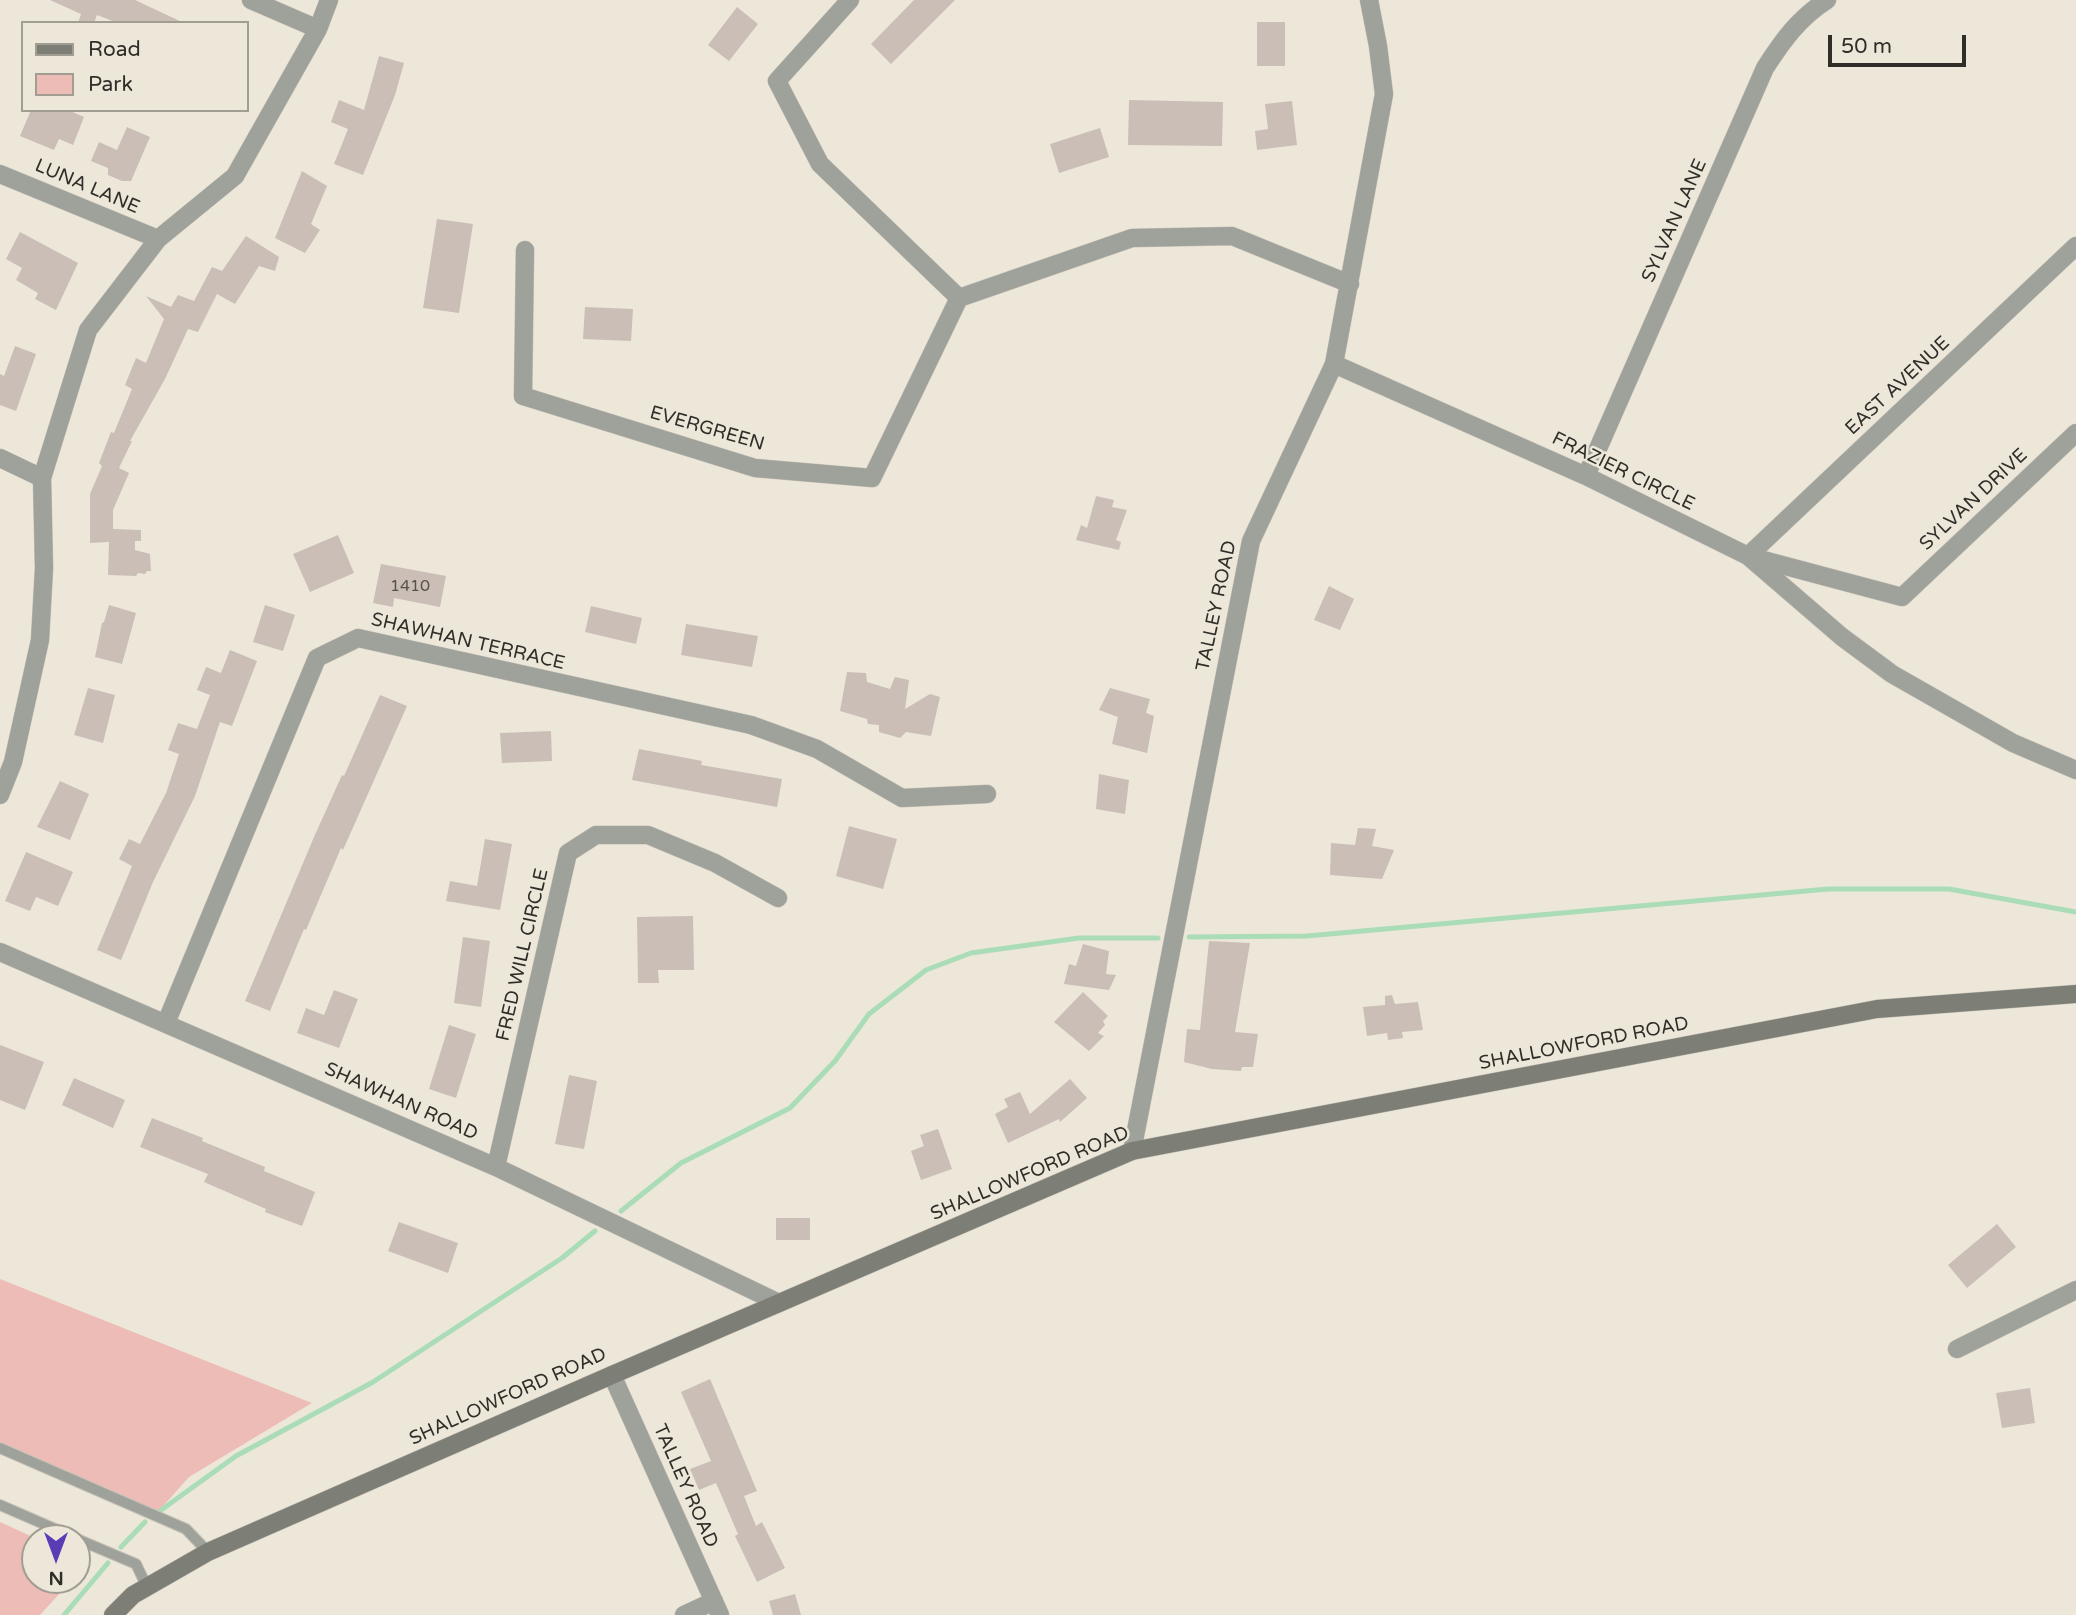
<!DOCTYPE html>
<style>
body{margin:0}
#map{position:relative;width:2076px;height:1615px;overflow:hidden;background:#ede7da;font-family:"Varela Round",sans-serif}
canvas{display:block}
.legend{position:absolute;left:21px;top:21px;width:228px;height:91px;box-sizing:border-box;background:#ede7da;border:2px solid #a19d93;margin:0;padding:9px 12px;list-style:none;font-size:21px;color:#302e29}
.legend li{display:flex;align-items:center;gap:14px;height:35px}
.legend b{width:35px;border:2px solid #a19d93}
.north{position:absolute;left:21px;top:1524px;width:70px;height:70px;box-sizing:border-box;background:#ede7da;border:2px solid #a19d93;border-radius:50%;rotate:180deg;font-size:19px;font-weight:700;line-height:28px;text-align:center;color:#302e29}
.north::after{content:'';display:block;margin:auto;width:24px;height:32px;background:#5a3cb4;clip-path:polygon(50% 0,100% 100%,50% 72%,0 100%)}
.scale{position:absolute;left:1828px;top:35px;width:138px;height:32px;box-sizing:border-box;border:4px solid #302e29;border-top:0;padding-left:9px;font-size:21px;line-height:24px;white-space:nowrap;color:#302e29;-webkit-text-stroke:5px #ede7da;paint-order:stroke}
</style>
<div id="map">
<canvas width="2076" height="1615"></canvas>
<ul class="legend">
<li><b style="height:9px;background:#7d7f77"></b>Road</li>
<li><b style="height:19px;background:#eebcb7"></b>Park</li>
</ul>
<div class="north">N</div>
<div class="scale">50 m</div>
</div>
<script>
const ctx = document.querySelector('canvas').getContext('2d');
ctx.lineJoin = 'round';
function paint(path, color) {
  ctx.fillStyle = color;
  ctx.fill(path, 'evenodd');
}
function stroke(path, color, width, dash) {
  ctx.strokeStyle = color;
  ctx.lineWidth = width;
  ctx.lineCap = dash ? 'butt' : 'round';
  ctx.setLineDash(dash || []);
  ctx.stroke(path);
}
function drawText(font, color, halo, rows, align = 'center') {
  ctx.font = font + ' "Varela Round",sans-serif';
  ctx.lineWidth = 5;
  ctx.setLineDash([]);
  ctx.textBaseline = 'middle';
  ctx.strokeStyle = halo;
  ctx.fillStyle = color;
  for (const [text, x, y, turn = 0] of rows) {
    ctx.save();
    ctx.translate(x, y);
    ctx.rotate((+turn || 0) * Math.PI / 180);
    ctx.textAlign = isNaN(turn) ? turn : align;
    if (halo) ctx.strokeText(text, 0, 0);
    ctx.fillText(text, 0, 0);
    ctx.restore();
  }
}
const green = new Path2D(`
 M 0,1279 L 312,1403 L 189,1477 L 157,1513 L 0,1442 Z
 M 0,1522 L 35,1538 L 35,1580 L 72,1580 L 40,1615 L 0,1615 Z`);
const stream = new Path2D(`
 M 1189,937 L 1307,936 L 1828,889 L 1949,889 L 2076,912
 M 621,1211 L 681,1163 L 790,1108 L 835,1061 L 869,1014 L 926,970 L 971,953 L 1079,938 L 1158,938
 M 157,1513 L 236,1456 L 373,1382 L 562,1258 L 595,1231
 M 121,1547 L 145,1522
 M 64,1615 L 108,1563`);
const building = new Path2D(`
 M 50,0 L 135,0 L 184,23 L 118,23 L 97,15 L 94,23 L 78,23 L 81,14 Z
 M 914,0 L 955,0 L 891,64 L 871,44 Z
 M 737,7 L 758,24 L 729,61 L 708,45 Z
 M 1257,22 L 1285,22 L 1285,66 L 1257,66 Z
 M 379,56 L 404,63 L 395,95 L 363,175 L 334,164 L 348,129 L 331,122 L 339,100 L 364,110 Z
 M 1129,100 L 1223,102 L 1222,146 L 1128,145 Z
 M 1292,101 L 1297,145 L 1257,150 L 1255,131 L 1268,129 L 1265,104 Z
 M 31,110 L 68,110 L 84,117 L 73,145 L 59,139 L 54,150 L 20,136 Z
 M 127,127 L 150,137 L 131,181 L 122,181 L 108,175 L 108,168 L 91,161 L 99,142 L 117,150 Z
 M 1100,128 L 1109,157 L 1059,173 L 1050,144 Z
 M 302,171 L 327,186 L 311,224 L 320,230 L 305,253 L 275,238 Z
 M 437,219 L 473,224 L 459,313 L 423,308 Z
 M 20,232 L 78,263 L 56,310 L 35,299 L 38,293 L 16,280 L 22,268 L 6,259 Z
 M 246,236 L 279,257 L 275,271 L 259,266 L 235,304 L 217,294 L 198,332 L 188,329 L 165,379 L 130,441 L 132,441 L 119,468 L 129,473 L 113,510 L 113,529 L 141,530 L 141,541 L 135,541 L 135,550 L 150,554 L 151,571 L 147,571 L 145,574 L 138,573 L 136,576 L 108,575 L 109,542 L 90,543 L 90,494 L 102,466 L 99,463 L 111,432 L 114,433 L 132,389 L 125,385 L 136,358 L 146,363 L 164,319 L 146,296 L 171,307 L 178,295 L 194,301 L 212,267 L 222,271 Z
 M 585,307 L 633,309 L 631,341 L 583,339 Z
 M 15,346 L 36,354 L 16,411 L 0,405 L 0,374 L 4,376 Z
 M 1096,496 L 1114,500 L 1112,507 L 1127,510 L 1116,540 L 1121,542 L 1119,550 L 1076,540 L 1081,525 L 1087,528 Z
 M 338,535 L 354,573 L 310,592 L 293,554 Z
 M 381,564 L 446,576 L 440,607 L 394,598 L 393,607 L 373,603 Z
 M 1329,586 L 1354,599 L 1340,630 L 1314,620 Z
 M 109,605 L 136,613 L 122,664 L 95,657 L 102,623 L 104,622 Z
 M 265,605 L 295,615 L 283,651 L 253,642 Z
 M 591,606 L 642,618 L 636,644 L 585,632 Z
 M 686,624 L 758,636 L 752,667 L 681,655 Z
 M 230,650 L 257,661 L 232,726 L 220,722 L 195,796 L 153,882 L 121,960 L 97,950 L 132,866 L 119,859 L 129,839 L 140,844 L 166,793 L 179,754 L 168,750 L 178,723 L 197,729 L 210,695 L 197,690 L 206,667 L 221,673 Z
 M 847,672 L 866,673 L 867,682 L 890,689 L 895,677 L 909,680 L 905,709 L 930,694 L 940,697 L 931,736 L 906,732 L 900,738 L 879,732 L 879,725 L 868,724 L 867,719 L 840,711 Z
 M 88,688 L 115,695 L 103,743 L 74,735 Z
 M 1110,688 L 1150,699 L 1146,713 L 1154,716 L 1147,753 L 1112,744 L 1118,717 L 1099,710 Z
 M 380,695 L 407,706 L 343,850 L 341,848 L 306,930 L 304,929 L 270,1011 L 245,1001 L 314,837 L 342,775 L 344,776 Z
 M 551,731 L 552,761 L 502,763 L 500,733 Z
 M 639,749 L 702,761 L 701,765 L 782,779 L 777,807 L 632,780 Z
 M 1099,774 L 1129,780 L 1125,814 L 1096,809 Z
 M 60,781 L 89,794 L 70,840 L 37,827 Z
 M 849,826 L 897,839 L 883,889 L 836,876 Z
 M 1358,828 L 1376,829 L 1372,846 L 1394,850 L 1382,879 L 1330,875 L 1331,843 L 1355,845 Z
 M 485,839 L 512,844 L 500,910 L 446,901 L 450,881 L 477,886 Z
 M 26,852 L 73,872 L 58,906 L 36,897 L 30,911 L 5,901 Z
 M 693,916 L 694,970 L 658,970 L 659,983 L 638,983 L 637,917 Z
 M 463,937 L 490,941 L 481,1007 L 454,1003 Z
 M 1209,941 L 1250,943 L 1235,1032 L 1258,1034 L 1253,1067 L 1242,1067 L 1241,1071 L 1212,1069 L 1184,1062 L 1187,1029 L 1200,1030 Z
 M 1083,944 L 1109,951 L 1106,974 L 1116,975 L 1109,990 L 1064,984 L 1069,964 L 1076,966 Z
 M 334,990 L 358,999 L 339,1048 L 297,1033 L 306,1008 L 324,1015 Z
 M 1083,992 L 1108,1016 L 1103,1021 L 1105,1025 L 1098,1033 L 1104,1036 L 1089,1051 L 1054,1022 Z
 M 1392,995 L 1395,1004 L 1418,1002 L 1423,1030 L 1402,1032 L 1403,1038 L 1388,1040 L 1387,1033 L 1367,1036 L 1363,1007 L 1385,1005 L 1385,996 Z
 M 449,1025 L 476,1034 L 456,1098 L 429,1089 Z
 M 0,1045 L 44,1062 L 25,1110 L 0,1100 Z
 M 569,1075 L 597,1081 L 584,1149 L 555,1144 Z
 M 74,1078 L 125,1100 L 113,1128 L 62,1105 Z
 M 1070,1079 L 1087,1098 L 1060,1122 L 1059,1119 L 1008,1143 L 995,1114 L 1008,1107 L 1004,1099 L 1020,1092 L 1030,1114 Z
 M 152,1118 L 203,1138 L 202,1141 L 265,1167 L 264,1171 L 315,1192 L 302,1226 L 265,1212 L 266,1209 L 204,1182 L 208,1174 L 140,1147 Z
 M 938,1129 L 952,1169 L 921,1180 L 911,1151 L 924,1146 L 920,1135 Z
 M 776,1218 L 810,1218 L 810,1240 L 776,1240 Z
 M 399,1222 L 458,1243 L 448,1273 L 388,1251 Z
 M 1997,1224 L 2016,1247 L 1967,1288 L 1948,1265 Z
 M 710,1379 L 757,1491 L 744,1496 L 756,1526 L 762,1522 L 785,1568 L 757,1582 L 735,1536 L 738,1534 L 716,1483 L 699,1490 L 690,1469 L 711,1461 L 681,1392 Z
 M 2030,1388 L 2035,1423 L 2002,1428 L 1996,1393 Z
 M 795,1594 L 801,1615 L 773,1615 L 769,1601 Z`);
const lane = new Path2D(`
 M 0,1448 L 186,1529 L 208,1552
 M 0,1505 L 76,1538
 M 77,1539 L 136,1564 L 147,1587`);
const street = new Path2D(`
 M 251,0 L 318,29
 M 850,0 L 777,81 L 820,164 L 959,298 L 1132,238 L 1232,236 L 1350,284
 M 0,174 L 158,239
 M 2076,246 L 1748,556 L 1842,637 L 1892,674 L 2013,743 L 2076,770
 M 525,250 L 523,396 L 755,468 L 872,478 L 959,298
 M 1334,364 L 1586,476 L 1748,556 L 1902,597 L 2076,433
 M 0,458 L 42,478
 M 1586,476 L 1765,68 C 1783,40 1799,18 1827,0
 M 0,795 L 13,762 L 40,640 L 44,568 L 42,478 L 88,330 L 158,239 L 235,176 L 318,29 L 329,0
 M 0,952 L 496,1167 L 779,1303
 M 166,1023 L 317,658 L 358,638 L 751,725 L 817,749 L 902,798 L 987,794
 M 1132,1151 L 1251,541 L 1334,364 L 1384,94 L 1378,46 L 1369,0
 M 496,1167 L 568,853 L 596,835 L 648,835 L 715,863 L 778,898
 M 1957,1349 L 2076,1290
 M 612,1375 L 720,1615
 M 684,1615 L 714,1601`);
const secondary = new Path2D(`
 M 113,1615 L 133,1595 L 208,1552 L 612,1375 L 1132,1151 L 1877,1009 L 2076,994`);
const numberNames = [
 ["1410",410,587]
];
const streetNames = [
 ["LUNA LANE",87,187,23],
 ["SYLVAN LANE",1675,221,-66],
 ["EAST AVENUE",1898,386,-43],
 ["EVERGREEN",707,429,16],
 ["FRAZIER CIRCLE",1623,472,26],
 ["SYLVAN DRIVE",1974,500,-43],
 ["TALLEY ROAD",1217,606,-78],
 ["SHAWHAN TERRACE",468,642,13],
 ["FRED WILL CIRCLE",523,955,-77],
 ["SHALLOWFORD ROAD",1584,1044,-11],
 ["SHAWHAN ROAD",401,1102,24],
 ["SHALLOWFORD ROAD",1030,1174,-23],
 ["SHALLOWFORD ROAD",508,1397,-24],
 ["TALLEY ROAD",685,1486,66]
];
paint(green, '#eebcb7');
stroke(stream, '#aadcb7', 5);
paint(building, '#cabeb6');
stroke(lane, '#c7c2b7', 12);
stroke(street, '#c7c2b7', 19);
stroke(secondary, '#c7c2b7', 19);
stroke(lane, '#9fa19b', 10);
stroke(street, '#9fa19b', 18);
stroke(secondary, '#7d7f77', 18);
drawText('16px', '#56524c', null, numberNames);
drawText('19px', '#302e29', '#ede7da', streetNames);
</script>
